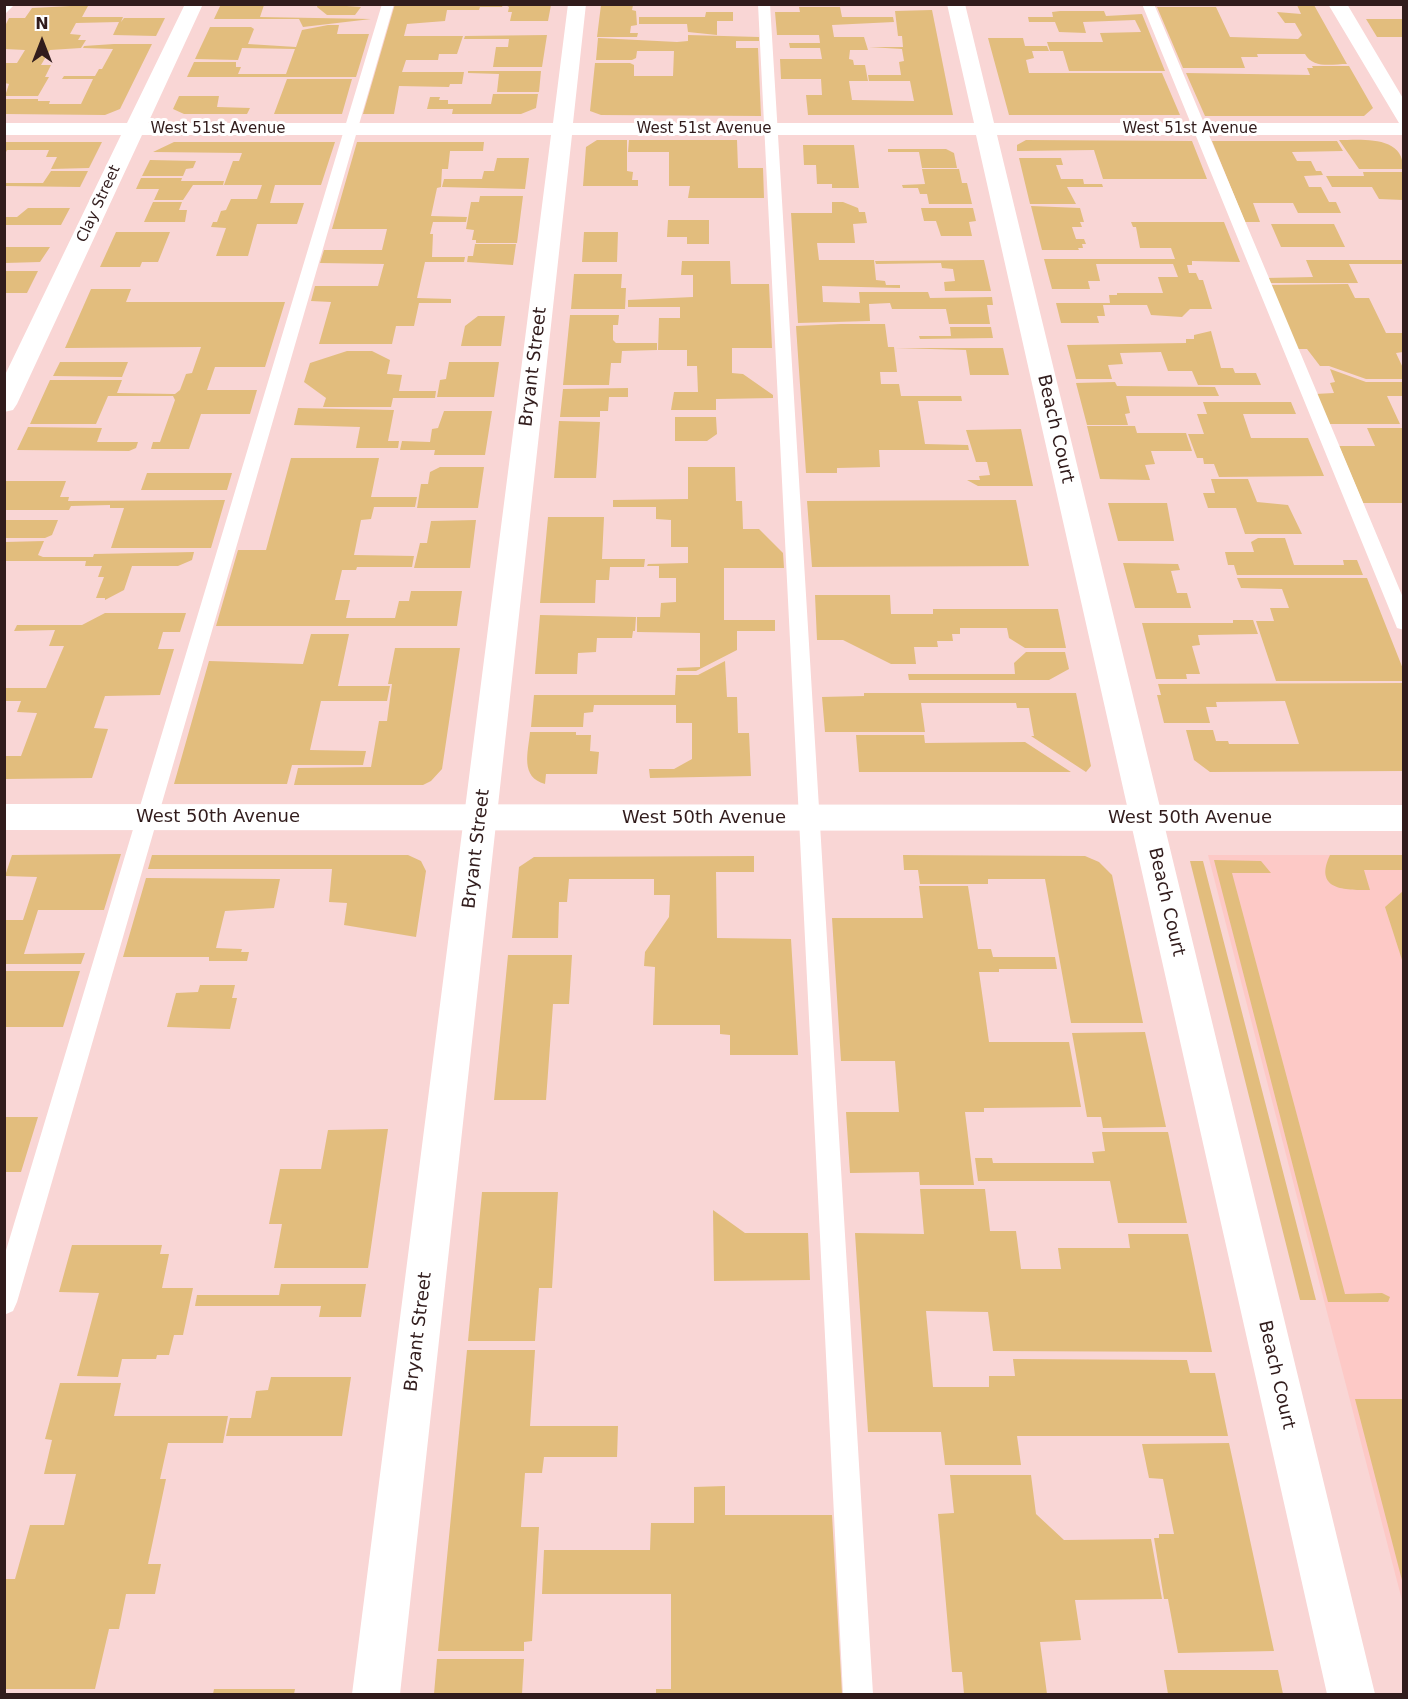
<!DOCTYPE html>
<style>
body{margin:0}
#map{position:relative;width:1408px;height:1699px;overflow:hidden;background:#f9d6d5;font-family:"DejaVu Sans",sans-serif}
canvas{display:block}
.frame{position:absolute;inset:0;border:6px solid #311c1c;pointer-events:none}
.north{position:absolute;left:12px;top:12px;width:60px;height:60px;-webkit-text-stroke:4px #fff;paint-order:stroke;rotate:0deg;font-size:16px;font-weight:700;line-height:24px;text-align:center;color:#311c1c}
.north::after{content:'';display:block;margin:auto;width:21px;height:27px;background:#311c1c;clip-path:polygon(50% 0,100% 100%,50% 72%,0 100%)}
</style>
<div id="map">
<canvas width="1408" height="1699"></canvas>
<div class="frame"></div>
<div class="north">N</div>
</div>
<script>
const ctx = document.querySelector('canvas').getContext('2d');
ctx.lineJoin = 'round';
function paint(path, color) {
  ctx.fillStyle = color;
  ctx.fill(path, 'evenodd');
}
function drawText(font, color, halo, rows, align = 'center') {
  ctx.font = font + ' "DejaVu Sans",sans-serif';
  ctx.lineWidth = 6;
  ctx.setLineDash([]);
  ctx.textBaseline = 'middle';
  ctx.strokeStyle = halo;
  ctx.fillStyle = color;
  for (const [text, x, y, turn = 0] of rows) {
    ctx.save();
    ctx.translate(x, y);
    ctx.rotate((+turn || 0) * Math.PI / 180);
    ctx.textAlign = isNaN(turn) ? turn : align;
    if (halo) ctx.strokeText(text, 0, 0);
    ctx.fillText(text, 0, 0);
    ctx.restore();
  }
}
const built = new Path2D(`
 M 1208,855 L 1403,855 L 1403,1604 Z`);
const green = new Path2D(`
 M 221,4 L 264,5 L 260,17 L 371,19 L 303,27 L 299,19 L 214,19 Z
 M 318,4 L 361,7 L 355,15 L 327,15 L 317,7 Z
 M 395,4 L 503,5 L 502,7 L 480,7 L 479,10 L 447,10 L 445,21 L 407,24 L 404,36 L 463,36 L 457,54 L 439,54 L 438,60 L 406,60 L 402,72 L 464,72 L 462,84 L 450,84 L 449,87 L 399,86 L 394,114 L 363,114 Z
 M 504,4 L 551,5 L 548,21 L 510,21 L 512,12 L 508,12 L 509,7 Z
 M 601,5 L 633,5 L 632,10 L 636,11 L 637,25 L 631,26 L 630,33 L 638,33 L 637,37 L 597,37 Z
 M 1297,5 L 1314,5 L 1347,64 C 1332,64 1313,69 1305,54 L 1257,54 L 1258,57 L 1241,57 L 1245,68 L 1183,68 L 1157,7 L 1216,7 L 1230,37 L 1298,39 L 1302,35 L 1295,23 L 1285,23 L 1277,12 L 1301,14 Z
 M 71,6 L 88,6 L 82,17 L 123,17 L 121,22 L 124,18 L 165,18 L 156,36 L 113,35 L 119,22 L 76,23 L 70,34 L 81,35 L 78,40 L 86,40 L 81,48 L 50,50 L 41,65 L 51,65 L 45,77 L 49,77 L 38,96 L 5,96 L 9,84 L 5,83 L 5,63 L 17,63 L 25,50 L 5,49 L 5,26 L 9,18 L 25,18 L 32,8 Z
 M 799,7 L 840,7 L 842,17 L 893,17 L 894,22 L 832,25 L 834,37 L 864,37 L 868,50 L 850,50 L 849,59 L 853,60 L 854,65 L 865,65 L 868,81 L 849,81 L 852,100 L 914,101 L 910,81 L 869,81 L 868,75 L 901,75 L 899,62 L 904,61 L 902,49 L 869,47 L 903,47 L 902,36 L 898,36 L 895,11 L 932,10 L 953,115 L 808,115 L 806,95 L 822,95 L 821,79 L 781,79 L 780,59 L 822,59 L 820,48 L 790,48 L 789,43 L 820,43 L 819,35 L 777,35 L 775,12 L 800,12 Z
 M 1060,11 L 1104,11 L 1106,16 L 1142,14 L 1165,71 L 1069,71 L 1063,51 L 1050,51 L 1047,42 L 1103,42 L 1100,33 L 1141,32 L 1135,20 L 1083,22 L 1086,33 L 1059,32 L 1055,22 L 1029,22 L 1028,17 L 1053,17 L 1052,12 Z
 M 706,12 L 733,12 L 733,21 L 717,21 L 717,35 L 688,32 L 687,24 L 639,24 L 639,17 L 705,17 Z
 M 1366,19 L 1403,19 L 1403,37 L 1377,37 Z
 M 328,25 L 339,25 L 337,34 L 369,34 L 356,77 L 187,77 L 194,62 L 236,62 L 236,67 L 241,67 L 238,74 L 286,74 L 295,49 L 242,48 L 238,60 L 195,59 L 210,27 L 251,27 L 254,29 L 248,44 L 296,47 L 302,30 Z
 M 547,35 L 542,67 L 493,67 L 496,47 L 508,47 L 509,39 L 464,39 L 465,36 Z
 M 688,35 L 759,37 L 759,41 L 736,41 L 736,48 L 758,48 L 761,116 L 601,115 L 590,111 L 595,63 L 630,63 L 634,65 L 634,76 L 673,76 L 674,51 L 637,51 L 636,58 L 632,60 L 596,60 L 598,38 L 677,42 L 688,41 Z
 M 988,38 L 1023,38 L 1025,46 L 1047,46 L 1049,51 L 1032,51 L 1034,58 L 1026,60 L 1029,73 L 1162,73 L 1180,115 L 1009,115 Z
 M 114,44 L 152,44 L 120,109 L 105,115 L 5,114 L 5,99 L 38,99 L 38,101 L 50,101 L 49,104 L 81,104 L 93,79 L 62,79 L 64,76 L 95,76 L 99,69 L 102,69 L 113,49 L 83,48 L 84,46 Z
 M 1312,66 L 1349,66 L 1373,108 L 1364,116 L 1205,116 L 1186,73 L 1310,75 L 1307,68 L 1313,68 Z
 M 468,71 L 541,71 L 539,92 L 497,92 L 499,74 L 468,73 Z
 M 287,79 L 352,79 L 342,114 L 274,114 Z
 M 493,94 L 538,94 L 536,108 L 521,114 L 452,114 L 453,109 L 427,109 L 430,97 L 440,97 L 439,100 L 448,100 L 448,104 L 491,104 Z
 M 179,96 L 219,96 L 217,107 L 250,108 L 247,114 L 184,114 L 173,109 Z
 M 597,140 L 627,140 L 627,171 L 633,172 L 632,180 L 638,180 L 638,186 L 583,186 L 586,147 Z
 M 629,140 L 737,140 L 738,168 L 763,168 L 764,198 L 688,198 L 690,186 L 669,186 L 669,152 L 628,152 Z
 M 1026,140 L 1192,141 L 1207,179 L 1103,179 L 1094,150 L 1017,151 L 1017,145 Z
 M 1339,140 C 1362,140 1404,135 1403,169 L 1359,169 Z
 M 1212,141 L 1337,141 L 1343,151 L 1292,152 L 1297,161 L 1311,161 L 1316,171 L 1321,171 L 1323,175 L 1304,176 L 1309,187 L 1321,187 L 1329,202 L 1336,202 L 1341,213 L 1298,213 L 1293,203 L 1253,203 L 1260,222 L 1245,222 Z
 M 5,142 L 102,142 L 89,168 L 51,169 L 57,157 L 46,157 L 49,150 L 7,150 L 5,154 Z
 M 174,142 L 335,142 L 321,185 L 275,185 L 270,203 L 304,203 L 297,224 L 257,224 L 248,256 L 216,256 L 226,228 L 211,227 L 213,222 L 217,222 L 221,211 L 226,210 L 231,199 L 257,199 L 262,185 L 224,185 L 233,161 L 239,161 L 242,153 L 153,152 Z
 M 357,142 L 484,142 L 483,151 L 450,151 L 448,169 L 442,169 L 441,187 L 437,188 L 431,216 L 467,217 L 466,222 L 433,222 L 430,234 L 433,234 L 432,257 L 465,257 L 464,262 L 425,262 L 417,298 L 451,299 L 451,303 L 419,303 L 414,326 L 396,326 L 392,344 L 319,344 L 331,302 L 311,301 L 315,286 L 378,286 L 384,264 L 320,263 L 324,250 L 382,250 L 387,229 L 332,229 Z
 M 803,145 L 854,145 L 859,188 L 832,188 L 832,184 L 817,184 L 816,165 L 804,165 Z
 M 888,149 L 946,149 L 954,153 L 957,168 L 922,168 L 919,152 L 888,152 Z
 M 497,158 L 529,158 L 525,189 L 442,187 L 444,179 L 482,179 L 484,171 L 494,171 Z
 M 1019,158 L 1061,158 L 1063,165 L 1056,165 L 1061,179 L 1083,179 L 1084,184 L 1102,184 L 1103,187 L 1067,187 L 1076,204 L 1030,204 Z
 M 150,160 L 196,161 L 193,168 L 186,169 L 183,176 L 142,176 Z
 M 922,169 L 959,169 L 962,183 L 967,183 L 972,204 L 929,204 L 927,194 L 920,194 L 918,188 L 903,188 L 902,185 L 925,184 Z
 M 51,171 L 88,171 L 80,187 L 5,186 L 5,183 L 43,183 Z
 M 1363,172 L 1403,172 L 1403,200 L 1379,199 L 1372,187 L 1332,187 L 1326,176 L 1364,176 Z
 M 141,178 L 182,178 L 181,181 L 224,181 L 223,185 L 193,185 L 183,200 L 154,200 L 159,189 L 136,189 Z
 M 480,196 L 523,196 L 517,243 L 476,243 L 476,240 L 472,240 L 474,230 L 466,229 L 471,202 L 479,202 Z
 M 153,202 L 182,202 L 179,210 L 187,210 L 185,222 L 144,222 Z
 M 832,202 L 843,202 L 858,208 L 859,212 L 865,212 L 867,223 L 853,224 L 855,243 L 817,243 L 819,260 L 874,260 L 876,280 L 885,281 L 886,285 L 900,285 L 900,288 L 822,286 L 823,302 L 860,303 L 859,292 L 928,292 L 930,298 L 992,297 L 993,305 L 987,305 L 990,324 L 949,324 L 946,309 L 892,309 L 890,303 L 869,304 L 870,321 L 798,323 L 791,213 L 832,213 Z
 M 1031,206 L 1080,208 L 1084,222 L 1080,222 L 1082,227 L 1072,227 L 1076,239 L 1084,239 L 1086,244 L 1082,244 L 1083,248 L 1078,248 L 1079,250 L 1042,250 Z
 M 28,208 L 70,208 L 61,225 L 5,225 L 5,217 L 17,217 Z
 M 921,208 L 973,208 L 976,221 L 969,222 L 972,236 L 941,236 L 936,221 L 924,221 Z
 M 668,220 L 709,220 L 709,244 L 687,244 L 687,237 L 667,237 Z
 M 1131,222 L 1224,222 L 1240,262 L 1192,261 L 1192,265 L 1187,265 L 1189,273 L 1196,273 L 1199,280 L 1203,280 L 1212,309 L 1190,309 L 1182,317 L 1151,315 L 1147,305 L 1103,305 L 1105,316 L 1097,316 L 1099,323 L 1061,323 L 1056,303 L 1110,303 L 1109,295 L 1117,295 L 1117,293 L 1163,293 L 1158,277 L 1178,277 L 1173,264 L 1096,264 L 1100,281 L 1088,281 L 1090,289 L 1052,289 L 1044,259 L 1175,259 L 1171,248 L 1140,248 L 1136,227 L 1133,227 Z
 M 1271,224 L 1334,224 L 1345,247 L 1281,247 Z
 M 116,232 L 170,232 L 158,262 L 142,262 L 140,267 L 100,267 Z
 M 584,232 L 618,232 L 617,262 L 582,262 Z
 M 475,244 L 516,244 L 513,265 L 467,262 L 468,256 L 473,256 Z
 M 5,247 L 50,247 L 40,262 L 5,263 Z
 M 984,260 L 991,291 L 945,291 L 944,282 L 955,281 L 953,269 L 942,268 L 941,263 L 876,264 L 875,261 Z
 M 1306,260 L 1403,260 L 1403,264 L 1349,264 L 1358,283 L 1268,283 L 1266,278 L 1313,277 Z
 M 682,261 L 730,261 L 731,284 L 769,284 L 772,348 L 732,348 L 732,373 L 743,374 L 773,395 L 773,398 L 716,399 L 716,410 L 671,410 L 674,392 L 698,392 L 697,366 L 687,366 L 687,350 L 658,350 L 659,318 L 680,318 L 680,307 L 628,307 L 628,300 L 693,297 L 693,275 L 681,275 Z
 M 4,271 L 38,271 L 27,293 L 5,293 Z
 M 574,274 L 622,274 L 621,288 L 626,288 L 625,309 L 571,309 Z
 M 1348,284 L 1355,298 L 1369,298 L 1386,333 L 1403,333 L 1403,352 L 1396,353 L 1403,368 L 1403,379 L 1366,379 L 1329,366 L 1320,366 L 1307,349 L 1295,349 L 1268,285 Z
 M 91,289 L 131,289 L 126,302 L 285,302 L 265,367 L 215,367 L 207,390 L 257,390 L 250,414 L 201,414 L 189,449 L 151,449 L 153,442 L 160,442 L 175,400 L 173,396 L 108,396 L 96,424 L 30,424 L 50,380 L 122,380 L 117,393 L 175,394 L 180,390 L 186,374 L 192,373 L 201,347 L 65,348 Z
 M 570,315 L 619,315 L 618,325 L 613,325 L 613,340 L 616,343 L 657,343 L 657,350 L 622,351 L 621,363 L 611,363 L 609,385 L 563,385 Z
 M 478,316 L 505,316 L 501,346 L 461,346 L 465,326 Z
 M 841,324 L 885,324 L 888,347 L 894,347 L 897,372 L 880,372 L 881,384 L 899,384 L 901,396 L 961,396 L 962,401 L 918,401 L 925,444 L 968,445 L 969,450 L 879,450 L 880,467 L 837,468 L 837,473 L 806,473 L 796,326 Z
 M 950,327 L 991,327 L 993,338 L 920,339 L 919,336 L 951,336 Z
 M 1211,331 L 1221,368 L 1233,368 L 1235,373 L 1256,373 L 1261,385 L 1198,385 L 1192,371 L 1168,371 L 1161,352 L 1120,353 L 1123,364 L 1108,365 L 1112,379 L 1076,379 L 1067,345 L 1186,343 L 1186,339 L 1194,339 L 1194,335 Z
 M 895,348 L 1003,348 L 1009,375 L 970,375 L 966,350 Z
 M 347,351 L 372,351 L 390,360 L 387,374 L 402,375 L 399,391 L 436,391 L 435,398 L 393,398 L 391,407 L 323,407 L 326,398 L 304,382 L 310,363 Z
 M 60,362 L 128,362 L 122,377 L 53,376 Z
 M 449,362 L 499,362 L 494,397 L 437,397 L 440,380 L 446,379 Z
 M 1330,369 L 1366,382 L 1403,382 L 1403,396 L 1387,396 L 1400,424 L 1328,424 L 1315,394 L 1334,393 L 1330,383 L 1335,382 Z
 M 1115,382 L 1117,386 L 1215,387 L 1219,396 L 1126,396 L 1130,413 L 1125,414 L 1128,425 L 1087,425 L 1076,383 Z
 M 628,388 L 628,397 L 609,397 L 608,411 L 600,411 L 600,417 L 560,417 L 563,389 Z
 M 1203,402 L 1291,402 L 1296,414 L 1243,414 L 1251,438 L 1308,438 L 1324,476 L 1219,477 L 1214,464 L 1204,464 L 1203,458 L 1197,458 L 1188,434 L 1204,434 L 1197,414 L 1207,414 Z
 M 298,408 L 394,410 L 388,441 L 399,441 L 398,448 L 356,448 L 360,427 L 294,425 Z
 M 444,411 L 492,411 L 485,455 L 434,455 L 435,450 L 400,450 L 402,441 L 430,442 L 432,429 L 438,428 Z
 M 675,417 L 716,417 L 717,434 L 707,441 L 675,441 Z
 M 559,421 L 600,422 L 596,478 L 554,478 Z
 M 1087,426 L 1135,426 L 1137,433 L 1186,433 L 1192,451 L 1151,451 L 1155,464 L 1145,465 L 1150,480 L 1100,479 Z
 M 28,427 L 102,428 L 97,442 L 138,442 L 136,448 L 129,451 L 17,450 Z
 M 1367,428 L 1403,428 L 1403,503 L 1363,503 L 1339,446 L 1375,446 Z
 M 1021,429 L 1033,486 L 978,486 L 967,480 L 980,480 L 979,476 L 990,475 L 987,462 L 976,462 L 966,430 Z
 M 291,458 L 379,458 L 371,497 L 417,497 L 415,507 L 374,507 L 371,519 L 361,520 L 354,555 L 414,556 L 412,567 L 357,567 L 356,570 L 342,570 L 335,600 L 350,600 L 346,618 L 395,618 L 399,601 L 409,601 L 411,591 L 462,591 L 457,626 L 216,626 L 238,550 L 266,550 Z
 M 440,467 L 484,467 L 478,508 L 417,508 L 421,484 L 428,484 L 430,472 Z
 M 688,467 L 735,467 L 736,501 L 742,501 L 743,529 L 759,529 L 783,553 L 784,568 L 724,568 L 724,620 L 775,620 L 775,631 L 737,631 L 737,650 L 696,671 L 677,671 L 677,668 L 700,667 L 700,633 L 637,632 L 637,617 L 660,617 L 661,603 L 676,602 L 676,578 L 659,578 L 659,566 L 647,566 L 648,564 L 688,563 L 688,547 L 671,547 L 671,520 L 656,519 L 656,507 L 613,507 L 613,500 L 688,499 Z
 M 147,473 L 232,473 L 227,490 L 141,490 Z
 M 1211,479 L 1248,479 L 1257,502 L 1288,505 L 1302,534 L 1245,534 L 1236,508 L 1208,508 L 1203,493 L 1215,493 Z
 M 4,481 L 66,481 L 60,497 L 69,497 L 68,501 L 225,500 L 211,548 L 111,548 L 124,508 L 110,508 L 110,505 L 71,506 L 69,510 L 5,510 Z
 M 1016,500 L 1029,566 L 812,567 L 807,501 Z
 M 1108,503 L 1167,503 L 1174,541 L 1118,541 Z
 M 548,517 L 604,517 L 602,559 L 645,559 L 644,567 L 610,567 L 609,580 L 596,580 L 595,603 L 540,603 Z
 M 4,520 L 58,520 L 52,535 L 45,538 L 5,538 Z
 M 476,520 L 470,568 L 414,568 L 420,543 L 427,543 L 431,521 Z
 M 1258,538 L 1285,538 L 1294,565 L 1344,565 L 1343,560 L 1357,560 L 1363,575 L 1237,575 L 1234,565 L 1228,565 L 1225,552 L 1254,552 L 1251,542 Z
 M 44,541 L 38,555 L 43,557 L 93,557 L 94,554 L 194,552 L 192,560 L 178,566 L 132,566 L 124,590 L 105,600 L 105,598 L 96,598 L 104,577 L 98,577 L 102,566 L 85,566 L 86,561 L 5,561 L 5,542 Z
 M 1123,563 L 1178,564 L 1180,570 L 1171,571 L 1177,593 L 1187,593 L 1191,608 L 1135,608 Z
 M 1237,578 L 1367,578 L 1403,669 L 1403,681 L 1276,681 L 1256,621 L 1274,621 L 1270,608 L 1289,608 L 1282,589 L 1241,588 Z
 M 815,595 L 890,595 L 891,614 L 933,614 L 933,609 L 1058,609 L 1066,648 L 1025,648 L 1009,638 L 1007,628 L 960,628 L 960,634 L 952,634 L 953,641 L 937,641 L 938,647 L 914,647 L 916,664 L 891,664 L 843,640 L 817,640 Z
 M 105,613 L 186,613 L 180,632 L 163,632 L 158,649 L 174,649 L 160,695 L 105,696 L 94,728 L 108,729 L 92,778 L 5,779 L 5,756 L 21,756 L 37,713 L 17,712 L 21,701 L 5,701 L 5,688 L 46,688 L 64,646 L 49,646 L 55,630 L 14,631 L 17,625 L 82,625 Z
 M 540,615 L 636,617 L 635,631 L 633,631 L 632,638 L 597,638 L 596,652 L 578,653 L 577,674 L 535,674 Z
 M 1233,620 L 1253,620 L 1258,634 L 1198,635 L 1200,645 L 1192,646 L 1200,674 L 1186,674 L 1187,679 L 1156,679 L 1142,623 L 1233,623 Z
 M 311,634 L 349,634 L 338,686 L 390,686 L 387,701 L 321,701 L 310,750 L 366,751 L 363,765 L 292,765 L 287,784 L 174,784 L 209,661 L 303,664 Z
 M 395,648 L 460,648 L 442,769 L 431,781 L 423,785 L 294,785 L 298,768 L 371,767 L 379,721 L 387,721 L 392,684 L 388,684 Z
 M 1026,652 L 1065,652 L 1069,669 L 1049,680 L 909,680 L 908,674 L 1015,674 L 1014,663 Z
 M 725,661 L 727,697 L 737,697 L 738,733 L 749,733 L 751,776 L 650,778 L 649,769 L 674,769 L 692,759 L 692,723 L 676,723 L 676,705 L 594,705 L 593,712 L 584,713 L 583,727 L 531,727 L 534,695 L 675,695 L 676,675 L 698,675 Z
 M 1403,683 L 1403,771 L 1210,772 L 1194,760 L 1186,730 L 1213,730 L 1216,741 L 1228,741 L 1229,744 L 1299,744 L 1285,701 L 1216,702 L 1217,707 L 1206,707 L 1210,723 L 1164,723 L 1157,695 L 1161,695 L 1158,684 Z
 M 864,693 L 1076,693 L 1091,766 L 1086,772 L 1031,736 L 1034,736 L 1029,708 L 1017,708 L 1016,703 L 921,703 L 925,732 L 825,732 L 822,697 L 864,696 Z
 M 530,732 L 576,732 L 576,735 L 591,735 L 590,751 L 599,752 L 597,774 L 546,774 L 545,784 C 520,777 528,753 530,732 Z
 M 856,735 L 924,735 L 925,743 L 1025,742 L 1071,772 L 859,772 Z
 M 121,854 L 104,910 L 38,910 L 24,954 L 85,953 L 81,964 L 5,964 L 5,920 L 23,920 L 37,877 L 5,876 L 12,855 Z
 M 152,855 L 408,855 L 421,861 L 426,871 L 416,937 L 344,925 L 347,903 L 329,902 L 332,869 L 148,869 Z
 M 903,855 L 1085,856 L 1099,862 L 1112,875 L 1143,1023 L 1071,1023 L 1045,879 L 988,879 L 988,884 L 920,884 L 918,870 L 904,870 Z
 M 1330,855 L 1403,855 L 1403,870 L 1364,870 L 1370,890 C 1346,890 1313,891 1330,855 Z
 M 754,856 L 754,872 L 716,872 L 717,938 L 791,939 L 798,1055 L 730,1055 L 730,1035 L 720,1034 L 720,1025 L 653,1025 L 655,967 L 644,966 L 645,952 L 669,917 L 670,895 L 654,895 L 654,879 L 569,879 L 567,902 L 559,902 L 558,938 L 512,938 L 519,867 L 534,857 Z
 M 1214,860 L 1261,861 L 1271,873 L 1232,873 L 1345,1294 L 1382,1293 L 1390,1297 L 1388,1302 L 1328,1302 Z
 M 1190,861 L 1203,861 L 1316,1300 L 1300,1300 Z
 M 146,878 L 280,879 L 274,908 L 225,911 L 216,948 L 242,949 L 241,952 L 249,952 L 247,961 L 209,961 L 209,957 L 123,957 Z
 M 919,886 L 968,886 L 978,949 L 991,949 L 993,957 L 1055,957 L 1057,969 L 999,969 L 999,972 L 979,972 L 989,1042 L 1069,1042 L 1081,1107 L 984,1108 L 984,1112 L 965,1112 L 974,1185 L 920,1185 L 919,1172 L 850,1173 L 846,1112 L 899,1112 L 895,1061 L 841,1061 L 832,918 L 923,918 Z
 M 1403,891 L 1403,963 L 1385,907 Z
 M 508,955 L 572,955 L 569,1004 L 553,1004 L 546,1100 L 494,1100 Z
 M 5,971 L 80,971 L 63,1027 L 5,1027 Z
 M 200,985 L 235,985 L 232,998 L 237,998 L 230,1029 L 167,1027 L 176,993 L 198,992 Z
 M 1145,1032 L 1166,1127 L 1103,1128 L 1101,1117 L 1087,1117 L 1072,1033 Z
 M 5,1117 L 38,1117 L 21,1172 L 5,1172 Z
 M 388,1129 L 368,1268 L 274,1268 L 282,1224 L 269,1224 L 280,1169 L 321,1169 L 328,1130 Z
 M 1102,1132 L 1168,1132 L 1187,1223 L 1118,1223 L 1110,1181 L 978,1181 L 975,1158 L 992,1158 L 993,1163 L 1094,1163 L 1092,1152 L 1105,1151 Z
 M 920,1189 L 985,1189 L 990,1231 L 1016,1231 L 1021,1269 L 1061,1269 L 1058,1248 L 1130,1248 L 1128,1234 L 1188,1234 L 1212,1352 L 993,1351 L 988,1312 L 926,1311 L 933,1387 L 989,1387 L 989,1376 L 1015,1376 L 1013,1359 L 1187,1360 L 1190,1373 L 1215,1373 L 1228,1436 L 1017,1436 L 1021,1465 L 945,1465 L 941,1432 L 868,1432 L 855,1233 L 924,1234 Z
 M 482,1192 L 558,1192 L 552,1288 L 539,1288 L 535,1341 L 468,1341 Z
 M 713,1210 L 745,1233 L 808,1233 L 810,1280 L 714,1281 Z
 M 72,1245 L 162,1245 L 160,1254 L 169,1254 L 162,1288 L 193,1288 L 183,1335 L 174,1335 L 169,1355 L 157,1355 L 156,1359 L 122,1359 L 118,1377 L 77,1376 L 99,1293 L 59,1292 Z
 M 281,1284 L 366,1284 L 361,1317 L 319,1317 L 321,1306 L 195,1306 L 197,1295 L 279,1295 Z
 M 467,1350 L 535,1350 L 530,1426 L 618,1426 L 617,1457 L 544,1457 L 542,1473 L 525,1473 L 521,1527 L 539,1527 L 532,1641 L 524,1642 L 524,1651 L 438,1651 Z
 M 271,1377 L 351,1377 L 342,1436 L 226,1436 L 230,1418 L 251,1418 L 256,1391 L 268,1390 Z
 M 60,1383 L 121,1383 L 114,1416 L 228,1416 L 223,1443 L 168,1443 L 160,1479 L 166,1479 L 148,1564 L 161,1564 L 155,1594 L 126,1594 L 119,1629 L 109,1629 L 95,1689 L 5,1689 L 5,1579 L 15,1579 L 30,1525 L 64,1525 L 76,1474 L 44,1474 L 52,1440 L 45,1439 Z
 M 1355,1399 L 1403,1399 L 1403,1584 Z
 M 1229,1443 L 1274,1651 L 1178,1653 L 1168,1599 L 1164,1599 L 1154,1538 L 1159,1538 L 1159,1534 L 1174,1534 L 1163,1479 L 1149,1478 L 1142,1444 Z
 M 950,1475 L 1031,1475 L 1036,1514 L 1064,1540 L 1151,1539 L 1162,1599 L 1075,1600 L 1081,1640 L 1040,1642 L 1047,1694 L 964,1694 L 962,1672 L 952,1672 L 938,1514 L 954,1513 Z
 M 725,1486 L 725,1515 L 832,1515 L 842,1694 L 656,1694 L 656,1689 L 671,1689 L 671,1594 L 542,1594 L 544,1550 L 650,1550 L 651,1523 L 694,1523 L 694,1487 Z
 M 437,1659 L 524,1659 L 522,1694 L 434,1694 Z
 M 1164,1670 L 1278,1670 L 1283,1694 L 1168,1694 Z
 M 214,1689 L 295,1689 L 294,1694 L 213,1694 Z`);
const lane = new Path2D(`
 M 4,4 L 15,4 L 4,15 Z
 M 382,4 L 394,4 L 17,1302 L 13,1311 L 4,1315 L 4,1257 Z
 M 758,4 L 770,4 L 873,1694 L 843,1694 Z
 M 1142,4 L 1154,4 L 1404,600 L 1404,630 L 1397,628 L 1395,623 Z`);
const street = new Path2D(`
 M 185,4 L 203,4 L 148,123 L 553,123 L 568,4 L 586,4 L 573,123 L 974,123 L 947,4 L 965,4 L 994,123 L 1399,123 L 1328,4 L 1347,4 L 1404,100 L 1404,135 L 997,135 L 1375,1694 L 1327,1694 L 976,135 L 572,135 L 400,1694 L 352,1694 L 551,135 L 142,135 L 17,404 L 13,410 L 4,412 L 4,377 L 121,135 L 4,135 L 4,123 L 127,123 Z`);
const secondary = new Path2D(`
 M 4,804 L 1404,805 L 1404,831 L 4,830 Z`);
const farStreetnames = [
 ["West 51st Avenue",218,129],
 ["West 51st Avenue",704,129],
 ["West 51st Avenue",1190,129],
 ["Clay Street",99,204,-65]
];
const streetNames = [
 ["Bryant Street",534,367,-83],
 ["Beach Court",1055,429,77],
 ["West 50th Avenue",218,817],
 ["West 50th Avenue",704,818],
 ["West 50th Avenue",1190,818],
 ["Bryant Street",477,849,-83],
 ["Beach Court",1166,902,77],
 ["Bryant Street",419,1332,-83],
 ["Beach Court",1276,1375,77]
];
paint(built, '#fdc9c6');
paint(green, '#e2bd7d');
paint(lane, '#fff');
paint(street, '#fff');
paint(secondary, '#fff');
drawText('15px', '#311c1c', '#fff', farStreetnames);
drawText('18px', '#311c1c', '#fff', streetNames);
</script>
